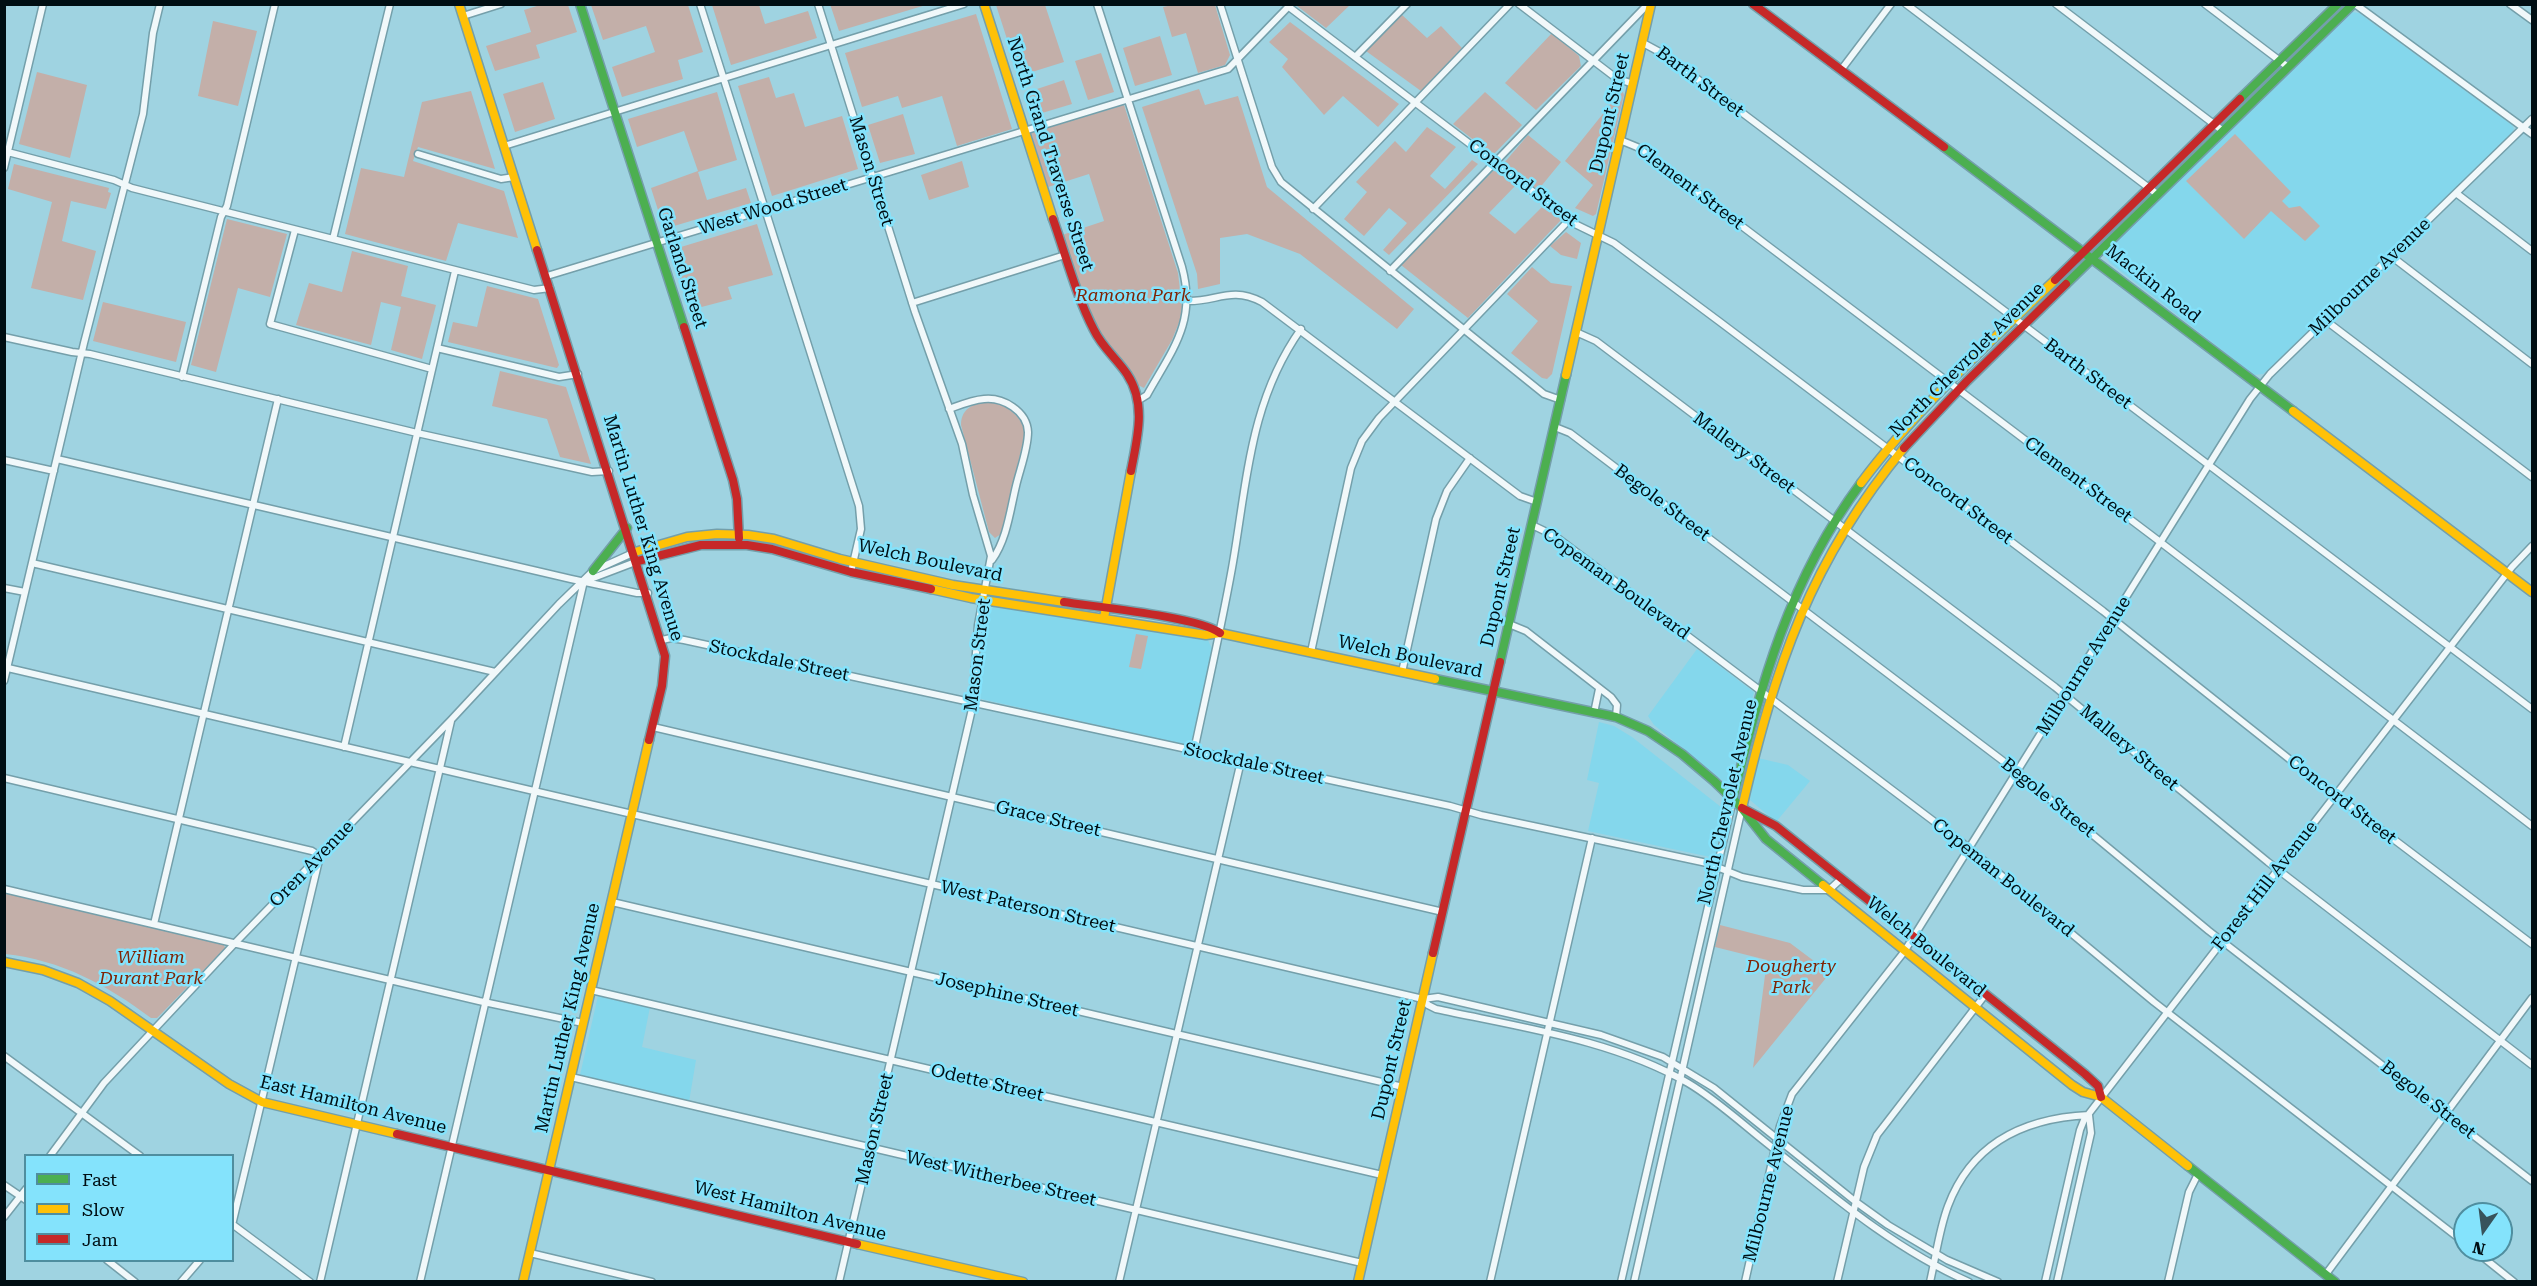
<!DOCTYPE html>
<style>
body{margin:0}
#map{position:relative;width:2537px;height:1286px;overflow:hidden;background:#9fd3e1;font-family:"Roboto Serif",serif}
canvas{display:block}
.frame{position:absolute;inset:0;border:6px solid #000e13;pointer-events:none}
.legend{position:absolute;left:24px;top:1154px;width:210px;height:108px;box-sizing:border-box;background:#84e3fc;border:2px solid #4f8e9f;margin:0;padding:8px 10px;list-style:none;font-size:18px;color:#000e13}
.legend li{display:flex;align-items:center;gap:12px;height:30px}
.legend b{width:30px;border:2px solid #4f8e9f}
.north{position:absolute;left:2453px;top:1202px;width:60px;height:60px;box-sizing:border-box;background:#84e3fc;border:2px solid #4f8e9f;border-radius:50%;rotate:194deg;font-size:16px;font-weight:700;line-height:24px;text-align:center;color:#000e13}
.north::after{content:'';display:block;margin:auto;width:21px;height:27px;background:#38535b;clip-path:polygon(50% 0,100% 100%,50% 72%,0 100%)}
</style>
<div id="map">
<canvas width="2537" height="1286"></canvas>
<div class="frame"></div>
<ul class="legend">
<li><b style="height:8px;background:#4caf50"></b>Fast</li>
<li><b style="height:8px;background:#ffc107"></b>Slow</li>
<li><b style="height:8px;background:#c62828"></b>Jam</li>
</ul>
<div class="north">N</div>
</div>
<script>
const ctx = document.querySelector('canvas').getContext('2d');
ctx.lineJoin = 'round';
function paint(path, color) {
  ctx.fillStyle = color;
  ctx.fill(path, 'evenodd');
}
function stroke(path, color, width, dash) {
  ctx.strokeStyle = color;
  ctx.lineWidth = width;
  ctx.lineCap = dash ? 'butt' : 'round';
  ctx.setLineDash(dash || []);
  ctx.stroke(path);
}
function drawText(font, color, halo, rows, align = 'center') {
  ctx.font = font + ' "Roboto Serif",serif';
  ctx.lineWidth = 5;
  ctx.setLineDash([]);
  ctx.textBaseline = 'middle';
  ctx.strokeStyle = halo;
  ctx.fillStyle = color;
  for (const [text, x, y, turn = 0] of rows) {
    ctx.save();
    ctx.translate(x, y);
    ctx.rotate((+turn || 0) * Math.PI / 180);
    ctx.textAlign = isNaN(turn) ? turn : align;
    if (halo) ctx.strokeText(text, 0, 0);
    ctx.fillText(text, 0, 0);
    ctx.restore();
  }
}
const built = new Path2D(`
 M 2352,12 L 2359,13 L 2512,125 L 2514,129 L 2512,133 L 2269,369 L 2263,374 L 2254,375 L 2110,263 L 2107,258 L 2108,249 Z
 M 993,607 L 1105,622 L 1208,640 L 1212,649 L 1192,741 L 1187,745 L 981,699 L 981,647 L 988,612 Z
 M 1697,649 L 1754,692 L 1730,787 L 1654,725 L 1648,716 Z
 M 1599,722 L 1614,726 L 1632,737 L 1726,811 L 1715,858 L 1588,831 L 1599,783 L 1587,780 Z
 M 1758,758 L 1788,765 L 1810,781 L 1776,822 L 1750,800 Z
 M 598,996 L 650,1007 L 642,1047 L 696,1060 L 689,1102 L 580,1075 Z`);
const green = new Path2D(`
 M 830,4 L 926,4 L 926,5 L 839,31 Z
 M 1299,4 L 1350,4 L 1350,5 L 1326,28 L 1297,6 Z
 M 540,5 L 568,5 L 577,32 L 536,45 L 540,58 L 495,71 L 486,46 L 531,32 L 524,10 Z
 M 591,5 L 688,5 L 703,52 L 678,60 L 683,79 L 622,97 L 612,67 L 655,52 L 646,26 L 603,40 Z
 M 712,5 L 759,5 L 765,24 L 808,11 L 817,38 L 731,65 Z
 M 996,5 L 1045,5 L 1064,62 L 1019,76 Z
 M 1172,5 L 1215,5 L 1230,55 L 1225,65 L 1198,73 L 1186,33 L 1172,37 L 1163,7 Z
 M 976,14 L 1012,129 L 957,146 L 942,96 L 902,108 L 898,96 L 862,107 L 845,53 Z
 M 1401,14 L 1427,38 L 1441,26 L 1462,48 L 1421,91 L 1366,51 Z
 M 213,21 L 257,31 L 238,106 L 198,96 Z
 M 1290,22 L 1399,104 L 1378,127 L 1343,96 L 1324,115 L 1282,67 L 1288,59 L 1269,42 Z
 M 1552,33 L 1579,56 L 1581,66 L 1536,110 L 1505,83 Z
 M 1160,36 L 1172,75 L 1135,86 L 1123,48 Z
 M 1101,53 L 1114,92 L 1088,100 L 1075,61 Z
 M 37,72 L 87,85 L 70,158 L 19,144 Z
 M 769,77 L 776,98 L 794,93 L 805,127 L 842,116 L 858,169 L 772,196 L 738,86 Z
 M 1064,80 L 1072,104 L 1032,116 L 1025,93 Z
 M 543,82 L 555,119 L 515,132 L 503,94 Z
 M 1199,89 L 1205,105 L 1238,96 L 1267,187 L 1414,309 L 1397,329 L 1300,254 L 1247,234 L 1220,238 L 1220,284 L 1198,289 L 1197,274 L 1142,107 Z
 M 1622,90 L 1624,95 L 1596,214 L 1593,216 L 1575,208 L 1593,185 L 1565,161 Z
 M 471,91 L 495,169 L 418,147 L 413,161 L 504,191 L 518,238 L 458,223 L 446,261 L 345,234 L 361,168 L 404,177 L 422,102 Z
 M 717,92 L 737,160 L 698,172 L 707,200 L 746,188 L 751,203 L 664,229 L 651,188 L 698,171 L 684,131 L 637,147 L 628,119 Z
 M 1485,92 L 1522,125 L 1493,155 L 1453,124 Z
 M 1124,105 L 1178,273 L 1182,307 L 1180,320 L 1172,340 L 1144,388 L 1138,385 C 1130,365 1110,351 1099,332 C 1081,302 1073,268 1062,235 L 1104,221 L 1089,174 L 1048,187 L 1031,133 Z
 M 903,114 L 915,154 L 880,163 L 868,125 Z
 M 1427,127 L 1456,147 L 1430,176 L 1445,189 L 1472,160 L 1478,164 L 1389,255 L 1383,250 L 1407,223 L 1389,208 L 1364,236 L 1344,219 L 1367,192 L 1356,182 L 1395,141 L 1406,152 Z
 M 2235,134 L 2291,192 L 2282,201 L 2289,208 L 2300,206 L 2320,226 L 2305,241 L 2271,211 L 2244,239 L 2186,181 Z
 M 1528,135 L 1561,162 L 1538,190 L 1506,167 L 1504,163 Z
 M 962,161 L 969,187 L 929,200 L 921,175 Z
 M 14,164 L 109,188 L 108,192 L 111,193 L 106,209 L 71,201 L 62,241 L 96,251 L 83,300 L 31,288 L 52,202 L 8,189 Z
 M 1494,170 L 1516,185 L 1489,213 L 1515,234 L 1544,205 L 1562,219 L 1468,318 L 1401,265 Z
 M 227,219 L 287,234 L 270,297 L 238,288 L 216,372 L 191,365 Z
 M 757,224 L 773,275 L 728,287 L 732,299 L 690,310 L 671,250 Z
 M 1566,232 L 1581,243 L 1577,259 L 1561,255 L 1550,246 Z
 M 352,251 L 408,266 L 401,296 L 436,305 L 422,359 L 391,350 L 401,307 L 381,302 L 371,345 L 296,325 L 309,283 L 342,292 Z
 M 1532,267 L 1551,283 L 1572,286 L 1552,374 L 1547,379 L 1542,378 L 1511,353 L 1538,321 L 1507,294 Z
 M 487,286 L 538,299 L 559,365 L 557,368 L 448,342 L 453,322 L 477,327 Z
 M 103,302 L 186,322 L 176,362 L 93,341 Z
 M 500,371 L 566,387 L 591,464 L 560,457 L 547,419 L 492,406 Z
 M 992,402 C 1009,407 1022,416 1025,434 L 1001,534 L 995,538 L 989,532 L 961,425 C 961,407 976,402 992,402 Z
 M 1136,634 L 1148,636 L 1141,669 L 1129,667 Z
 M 5,893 L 224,945 L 225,948 L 164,1011 L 157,1018 L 151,1018 C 107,985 61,960 5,954 Z
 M 1720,925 L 1790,943 L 1830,973 L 1753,1068 L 1767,960 L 1715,947 Z`);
const street = new Path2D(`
 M 700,4 L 859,506 L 861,529 L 851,572
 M 818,4 L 915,312 L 962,444 L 973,495 L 991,556 L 978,625 L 972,709 L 839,1282
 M 1097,4 L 1182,267 C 1197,322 1172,350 1147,395 L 1139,400
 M 1220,4 L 1272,167 L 1281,182 L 1544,394 L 1561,400
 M 1519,4 L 1616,78 L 1633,84
 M 1906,4 L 2157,194
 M 2056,4 L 2223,131
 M 2205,4 L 2288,67
 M 2355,4 L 2532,134
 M 2510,4 L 2532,20
 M 1289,7 L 1577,225 L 1614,243 L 1720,322 L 2103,611 L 2322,785 L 2532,944
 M 463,16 L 501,4
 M 1643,43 L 1667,56 L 2532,709
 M 1355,57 L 1407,4
 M 1841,70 L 1891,4
 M 1620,140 L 1637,147 L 2151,535 L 2532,826
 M 504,146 L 964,4
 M 4,151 L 114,180 L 132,188 L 534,290 L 550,288
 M 418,154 L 501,179 L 514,177
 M 4,168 L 43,4
 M 2456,193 L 2532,251
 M 1313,209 L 1510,4
 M 295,230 L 270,324 L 432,369
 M 333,239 L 390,4
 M 2391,256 L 2532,364
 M 1390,271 L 1648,4
 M 547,276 L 1228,69 L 1291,4
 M 1187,301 C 1217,302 1230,286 1262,302 L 1520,496 L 1537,502
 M 912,303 L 1065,255
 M 2325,320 L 2532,477
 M 1576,332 L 1596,341 L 2055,687 L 2268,862 L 2532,1065
 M 4,337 L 72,352 L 90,354 L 417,433 L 592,472 L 609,471
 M 437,348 L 559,377 L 578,374
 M 182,377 L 221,217 L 227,206 L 275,4
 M 949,409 C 960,405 972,400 984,399 C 1003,397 1027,411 1028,432 C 1028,449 1020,469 1016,486 C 1010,511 1007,539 992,560
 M 1555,427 L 1570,433 L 2007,764 L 2209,931 L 2532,1181
 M 57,459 L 571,579 L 637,593 L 648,593
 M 4,460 L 54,471
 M 1532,525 L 1555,536 L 1960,841 L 2154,1002 L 2465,1243
 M 32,563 L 495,672
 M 588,580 L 638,561
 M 4,588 L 25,592
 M 1509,624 L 1526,631 L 1611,697 L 1617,705 L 1616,717
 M 662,640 L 671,638 L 684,640 L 1450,806 L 1481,815 L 1707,863 L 1742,877 L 1803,890 L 1829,890 L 1841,879
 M 1311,652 L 1351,468 L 1362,441 L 1379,418 L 1570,219
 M 8,668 L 1423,999 L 1438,997 L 1601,1035 L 1663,1057 L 1714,1088 L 1856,1202 L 1888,1225 L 1947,1260 L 1998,1282
 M 1402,672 L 1436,519 L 1447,491 L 1470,458
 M 4,681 L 84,343 L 143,114 L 153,33 L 160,4
 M 1594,713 L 1599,689
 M 653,727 L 1443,912
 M 344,747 L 455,271
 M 1194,751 C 1207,690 1221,629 1232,568 C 1247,484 1249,402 1301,329
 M 4,778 L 312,851 L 320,856 L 232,1225
 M 4,889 L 479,1001 L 583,1023
 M 612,902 L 1403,1087
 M 154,924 L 278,399
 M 591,990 L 1382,1175
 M 1423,999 L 1428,1005 L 1436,1009 C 1519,1027 1614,1040 1688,1083 C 1715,1099 1739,1121 1764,1141 C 1829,1193 1892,1248 1969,1282
 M 4,1056 L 140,1156
 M 571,1077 L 1362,1263
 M 50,1156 L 104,1083 L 236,942 L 451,720 L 559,604 L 593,571 L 635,552
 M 4,1185 L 26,1200
 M 4,1217 L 26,1189
 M 232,1224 L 310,1282
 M 2474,1250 L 2514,1282
 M 530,1253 L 652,1282
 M 107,1260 L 135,1282
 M 2326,1274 L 2532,998
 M 181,1282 L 200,1260
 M 320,1282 L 451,721
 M 420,1282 L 584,581
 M 1119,1282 L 1241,761
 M 1490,1282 L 1592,838
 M 1621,1282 L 1733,799
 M 1634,1282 L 1742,808
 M 1745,1282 L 1780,1126 L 1792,1094 L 1904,952 L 2250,399 L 2270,374 L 2532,119
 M 1837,1282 L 1864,1167 L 1877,1135 L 1985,995
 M 1930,1282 C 1936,1256 1939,1230 1948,1206 C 1972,1142 2025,1118 2089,1115
 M 2045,1282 L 2080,1130 L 2084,1120 L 2512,567 L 2532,546
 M 2057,1282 L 2091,1133 L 2089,1115
 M 2168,1282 L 2189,1192 L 2198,1174`);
const fast = new Path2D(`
 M 580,4 L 684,327
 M 2240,99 L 2338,4
 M 1944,147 L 2293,411
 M 2066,284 L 2353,4
 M 593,571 L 627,528
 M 1500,662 L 1566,375
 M 1435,679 L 1616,717 L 1648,731 L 1682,754 L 1714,781 L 1740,806 L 1766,839 L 1823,885
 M 1733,799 C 1761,684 1789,580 1861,483
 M 2188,1166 L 2335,1282`);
const slow = new Path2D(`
 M 459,4 L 537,250
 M 984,4 L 1053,219
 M 1566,375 L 1651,4
 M 2293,411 L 2532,592
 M 1861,483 C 1917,408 1987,345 2055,280
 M 635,552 L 687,537 L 717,534 L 748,535 L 774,539 L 840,559 L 953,585 L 1064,602
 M 931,589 L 971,598 L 1206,635 L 1220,633 L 1435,679
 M 1104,618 L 1131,471
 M 1742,808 C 1775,667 1810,561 1904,448
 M 1823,885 L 2072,1085 L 2083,1092 L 2101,1097 L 2188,1166
 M 4,962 L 43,970 L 78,983 L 110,1001 L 229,1084 L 262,1102 L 397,1134
 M 857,1244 L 1023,1282
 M 523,1282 L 649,740
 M 1358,1282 L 1433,953`);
const jam = new Path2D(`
 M 1753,4 L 1944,147
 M 1053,219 C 1066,256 1076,295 1094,330 C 1102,347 1117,359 1127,374 C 1147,404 1137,439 1131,471
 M 537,250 L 665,656 L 662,686 L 649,740
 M 2055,280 L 2240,99
 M 684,327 L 733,480 L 737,499 L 739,538
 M 1904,448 L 1967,381 L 2066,284
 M 638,561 L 701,545 L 747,545 L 772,549 L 851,572 L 931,589
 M 1064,602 C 1096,607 1199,617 1220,633
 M 1742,808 L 1776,826 L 2085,1074 L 2098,1086 L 2101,1097
 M 1433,953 L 1500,662
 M 397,1134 L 857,1244`);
const streetNames = [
 ["Barth Street",1700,82,37],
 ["Dupont Street",1610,113,-77],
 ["North Grand Traverse Street",1050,154,72],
 ["Mason Street",871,171,73],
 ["Concord Street",1523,183,37],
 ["Clement Street",1690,187,37],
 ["West Wood Street",773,207,-17],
 ["Garland Street",682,268,72],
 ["Milbourne Avenue",2370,277,-44],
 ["Mackin Road",2153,284,38],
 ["North Chevrolet Avenue",1967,360,-45],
 ["Barth Street",2088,374,37],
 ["Mallery Street",1744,453,37],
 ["Clement Street",2078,480,37],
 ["Concord Street",1958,501,37],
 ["Begole Street",1662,503,37],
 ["Martin Luther King Avenue",643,528,73],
 ["Welch Boulevard",930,561,12],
 ["Copeman Boulevard",1616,584,36],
 ["Dupont Street",1501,587,-77],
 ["Mason Street",978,655,-83],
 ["Welch Boulevard",1410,657,12],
 ["Stockdale Street",779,661,12],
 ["Milbourne Avenue",2084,666,-58],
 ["Mallery Street",2129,748,40],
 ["Stockdale Street",1254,764,12],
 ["Begole Street",2048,798,39],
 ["Concord Street",2342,800,38],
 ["North Chevrolet Avenue",1728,802,-77],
 ["Grace Street",1048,819,13],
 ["Oren Avenue",312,864,-46],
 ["Copeman Boulevard",2003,878,39],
 ["Forest Hill Avenue",2265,886,-52],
 ["West Paterson Street",1028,907,13],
 ["Welch Boulevard",1926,947,39],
 ["Josephine Street",1007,995,13],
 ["Martin Luther King Avenue",568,1018,-77],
 ["Dupont Street",1392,1060,-77],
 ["Odette Street",987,1083,13],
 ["Begole Street",2428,1100,38],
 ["East Hamilton Avenue",353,1105,14],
 ["Mason Street",875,1129,-77],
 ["West Witherbee Street",1001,1179,13],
 ["Milbourne Avenue",1769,1184,-76],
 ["West Hamilton Avenue",790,1211,14]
];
const parkNames = [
 ["Ramona Park",1133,296],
 ["William",151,958],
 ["Durant Park",151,979],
 ["Dougherty",1791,967],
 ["Park",1791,988]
];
paint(built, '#84d7ec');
paint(green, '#c3afa9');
stroke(street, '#749faa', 9);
stroke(fast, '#749faa', 11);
stroke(slow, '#749faa', 11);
stroke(jam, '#749faa', 11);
stroke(street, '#f1f8fa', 6);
stroke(fast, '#4caf50', 8);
stroke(slow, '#ffc107', 8);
stroke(jam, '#c62828', 8);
drawText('18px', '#000e13', '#84e3fc', streetNames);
drawText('italic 18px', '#802405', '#84e3fc', parkNames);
</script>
